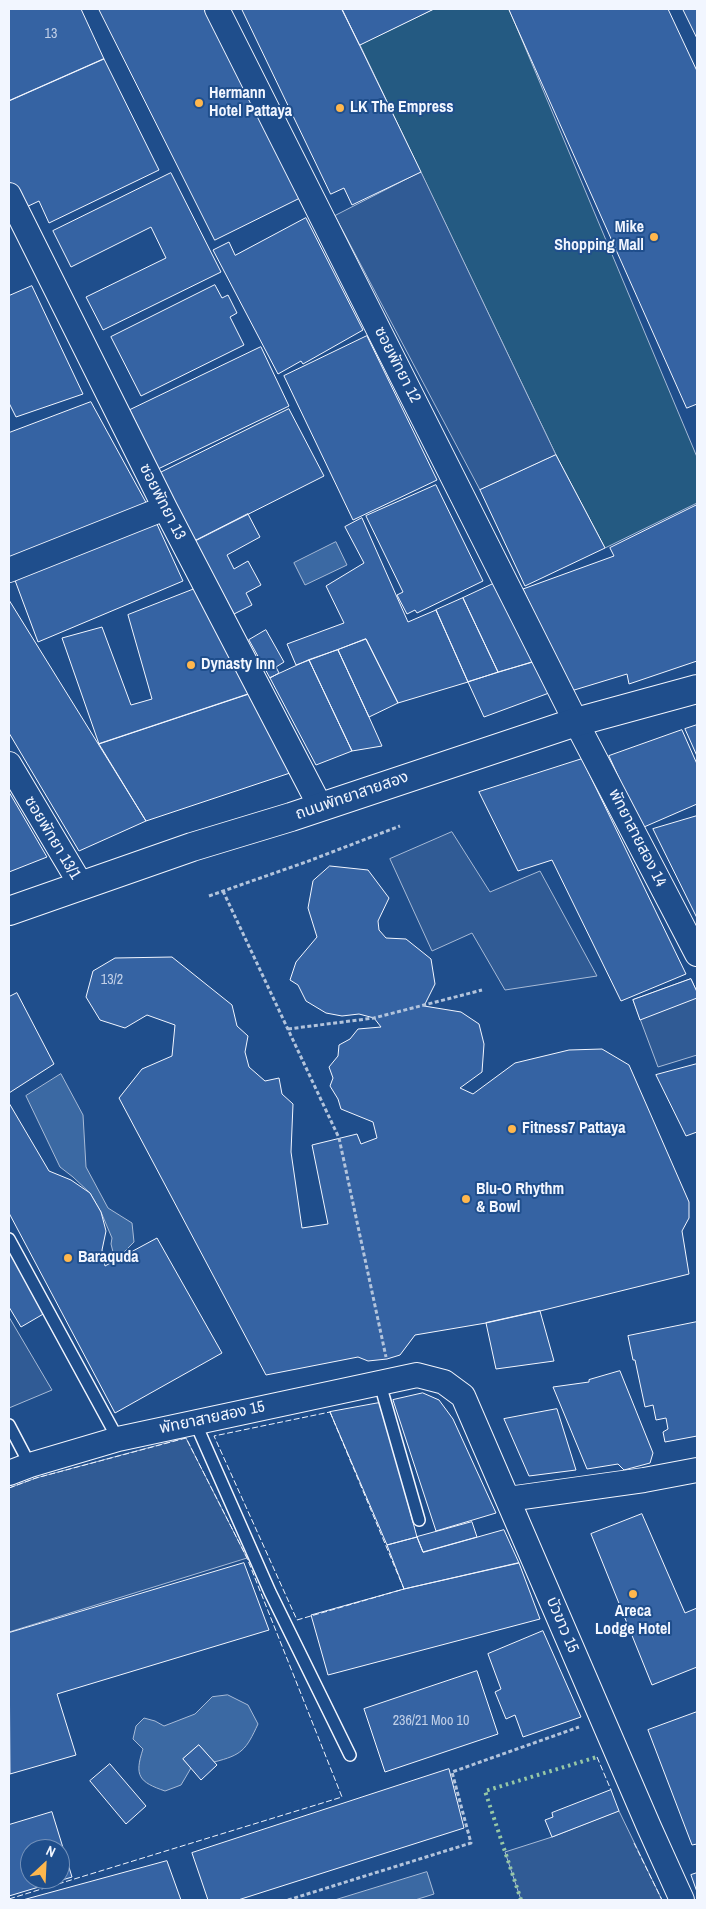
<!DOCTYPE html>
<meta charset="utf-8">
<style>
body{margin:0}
#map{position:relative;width:706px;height:1909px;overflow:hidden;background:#1f4e8c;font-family:"Archivo Narrow",sans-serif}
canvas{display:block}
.frame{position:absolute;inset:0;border:10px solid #f2f6ff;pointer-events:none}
.north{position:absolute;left:20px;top:1839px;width:50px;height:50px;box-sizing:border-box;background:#1f4e8c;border:1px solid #7391ba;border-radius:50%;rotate:25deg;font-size:14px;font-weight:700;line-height:20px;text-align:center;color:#f2f6ff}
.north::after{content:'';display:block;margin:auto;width:18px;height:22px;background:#ffb74d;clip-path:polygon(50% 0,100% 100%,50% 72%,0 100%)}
</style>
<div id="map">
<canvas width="706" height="1909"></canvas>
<div class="frame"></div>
<div class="north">N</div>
</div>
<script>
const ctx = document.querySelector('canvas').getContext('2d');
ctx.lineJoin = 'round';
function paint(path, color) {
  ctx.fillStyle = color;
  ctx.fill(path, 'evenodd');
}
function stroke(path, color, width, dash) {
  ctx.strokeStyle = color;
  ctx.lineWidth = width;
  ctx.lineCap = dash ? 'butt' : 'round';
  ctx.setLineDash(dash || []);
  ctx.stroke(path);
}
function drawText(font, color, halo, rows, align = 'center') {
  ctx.font = font + ' "Archivo Narrow","Noto Sans Thai",sans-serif';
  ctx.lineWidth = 4;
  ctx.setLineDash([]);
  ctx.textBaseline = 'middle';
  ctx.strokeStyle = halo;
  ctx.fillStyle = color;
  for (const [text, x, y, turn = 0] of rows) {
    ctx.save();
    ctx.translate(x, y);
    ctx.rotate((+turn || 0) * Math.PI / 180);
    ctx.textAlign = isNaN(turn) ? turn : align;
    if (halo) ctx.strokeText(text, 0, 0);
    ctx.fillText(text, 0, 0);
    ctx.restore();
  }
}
const green = new Path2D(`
 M 434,9 L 509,9 L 697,457 L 697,503 L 605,548 L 556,455 L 360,45 Z`);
const parking = new Path2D(`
 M 421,172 L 556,455 L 480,490 L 335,216 Z
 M 452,832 L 490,892 L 540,871 L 597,976 L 505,990 L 472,933 L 432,951 L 390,859 Z
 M 691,979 L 697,992 L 697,1055 L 658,1067 L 633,1000 Z
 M 9,1317 L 52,1390 L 9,1408 Z
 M 186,1438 L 247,1558 L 9,1632 L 9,1488 L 36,1478 Z
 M 619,1811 L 662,1900 L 521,1900 L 505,1852 L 552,1837 Z`);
const water = new Path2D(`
 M 336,542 L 347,565 L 305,585 L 294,563 Z
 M 61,1074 L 83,1115 L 86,1167 L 108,1208 L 132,1223 L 134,1242 L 118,1258 L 113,1252 L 111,1244 L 112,1238 L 101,1212 L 90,1193 L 73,1177 L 60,1167 L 26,1096 Z
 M 228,1695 L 248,1705 L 258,1724 C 246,1750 242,1755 214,1762 L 199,1745 L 183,1759 L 191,1768 L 181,1785 L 165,1791 C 139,1782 134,1776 143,1749 L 133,1739 L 136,1726 L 144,1718 L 155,1721 L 164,1726 L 195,1714 L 212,1697 Z
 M 427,1872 L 434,1894 L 415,1900 L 335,1900 Z`);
const building = new Path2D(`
 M 9,9 L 81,9 L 104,59 L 9,101 Z
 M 99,9 L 204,9 L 300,198 L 215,240 Z
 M 242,9 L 342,9 L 421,172 L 352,205 L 344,188 L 331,194 Z
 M 342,9 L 434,9 L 360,45 Z
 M 509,9 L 668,9 L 697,71 L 697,404 L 687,408 Z
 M 683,9 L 697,9 L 697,38 Z
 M 104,59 L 159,170 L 49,223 L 39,201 L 22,209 L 9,181 L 9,101 Z
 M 171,173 L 221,272 L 103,330 L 86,297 L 166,258 L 151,227 L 71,267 L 53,231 Z
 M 306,218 L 363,330 L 303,364 L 301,361 L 278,374 L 213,250 L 229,242 L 235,255 Z
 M 215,285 L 222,298 L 228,295 L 237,313 L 230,317 L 244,345 L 141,396 L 111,337 Z
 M 32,286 L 83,394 L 16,417 L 9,403 L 9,296 Z
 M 367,336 L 437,480 L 353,520 L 284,376 Z
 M 261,347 L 289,406 L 158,469 L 130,410 Z
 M 91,402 L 149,508 L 9,565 L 9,433 Z
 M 289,409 L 324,476 L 195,541 L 160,473 Z
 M 556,455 L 605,548 L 525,586 L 480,490 Z
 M 436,485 L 483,581 L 417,613 L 415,610 L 407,614 L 397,595 L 403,592 L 366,516 Z
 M 697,505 L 697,661 L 629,684 L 627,674 L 571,691 L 523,589 L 614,556 L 610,548 Z
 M 248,514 L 260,537 L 227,555 L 234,569 L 248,561 L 261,585 L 246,593 L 252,605 L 234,614 L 195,541 Z
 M 362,518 L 408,622 L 436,610 L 468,682 L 398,703 L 366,639 L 296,665 L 287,644 L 344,623 L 326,586 L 364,563 L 345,527 Z
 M 156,522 L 183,581 L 38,642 L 13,575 Z
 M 493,584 L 533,662 L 498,672 L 463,598 Z
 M 197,588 L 255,692 L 99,744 L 62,638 L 102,627 L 131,705 L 152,699 L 128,615 Z
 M 463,598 L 498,672 L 468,682 L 436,610 Z
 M 9,600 L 146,821 L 79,851 L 9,733 Z
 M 266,630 L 284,662 L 276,667 L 279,673 L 270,678 L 249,640 Z
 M 366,639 L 398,703 L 369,717 L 338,650 Z
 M 338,650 L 369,717 L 382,746 L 352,751 L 309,660 Z
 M 309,660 L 352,751 L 316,765 L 270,678 Z
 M 533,662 L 549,693 L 484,717 L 468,682 Z
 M 255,692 L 290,773 L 146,821 L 99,744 Z
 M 697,725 L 697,756 L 685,729 Z
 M 682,730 L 697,764 L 697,804 L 644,827 L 629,800 L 609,756 Z
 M 582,759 L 686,974 L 621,1001 L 552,860 L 518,871 L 479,792 Z
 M 9,792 L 47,857 L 9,872 Z
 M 697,816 L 697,918 L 653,829 Z
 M 330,866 L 368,870 L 389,898 L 378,921 L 379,930 L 386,938 L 406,939 L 431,959 L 435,984 L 424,1006 L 461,1012 L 479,1024 L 484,1044 L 482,1072 L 460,1088 L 473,1094 L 515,1063 L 569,1050 L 602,1049 L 629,1065 L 689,1202 L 689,1218 L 682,1231 L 689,1274 L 540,1311 L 486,1323 L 415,1335 L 400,1355 L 387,1359 L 368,1361 L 358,1357 L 266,1375 L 119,1098 L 142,1069 L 172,1056 L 175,1025 L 147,1015 L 125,1028 L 100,1020 L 86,997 L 93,971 L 115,958 L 172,957 L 232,1005 L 237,1026 L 248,1036 L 245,1052 L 249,1067 L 265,1081 L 279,1078 L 282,1094 L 293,1104 L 291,1152 L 302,1228 L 328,1224 L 312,1145 L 357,1134 L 361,1144 L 377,1138 L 373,1122 L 341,1109 L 338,1099 L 330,1086 L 333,1078 L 329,1067 L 338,1056 L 339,1045 L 350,1039 L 358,1029 L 381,1027 L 374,1018 L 359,1014 L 342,1016 L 326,1013 L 306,1001 L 298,985 L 290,980 L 296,962 L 317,937 L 308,908 L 313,881 Z
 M 691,979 L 697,992 L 697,998 L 640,1020 L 633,1000 Z
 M 17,993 L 54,1064 L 9,1093 L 9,997 Z
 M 697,1064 L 697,1132 L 686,1136 L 656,1075 Z
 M 9,1103 L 49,1171 L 71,1180 L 90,1193 L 101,1212 L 106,1231 L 102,1250 L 105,1266 L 157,1238 L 222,1353 L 115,1413 L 9,1213 Z
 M 9,1251 L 45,1313 L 21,1327 L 9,1307 Z
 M 540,1311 L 554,1361 L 496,1369 L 486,1323 Z
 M 697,1322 L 697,1436 L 665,1442 L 663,1432 L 668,1429 L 666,1418 L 656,1420 L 653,1405 L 645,1407 L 635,1360 L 633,1360 L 628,1336 Z
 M 620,1371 L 653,1453 L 650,1463 L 624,1470 L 618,1464 L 587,1469 L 553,1387 L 589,1382 L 589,1380 Z
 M 423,1393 L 439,1400 L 453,1419 L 496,1513 L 436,1531 L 393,1400 Z
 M 379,1403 L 391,1441 L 417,1537 L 387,1545 L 330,1412 Z
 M 557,1409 L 576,1470 L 529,1476 L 504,1419 Z
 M 642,1514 L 685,1613 L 697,1608 L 697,1667 L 652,1685 L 591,1534 Z
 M 472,1522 L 477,1537 L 423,1552 L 417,1537 Z
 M 504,1530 L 519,1563 L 404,1589 L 387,1545 L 417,1537 L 423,1552 Z
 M 244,1563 L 269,1630 L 57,1694 L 76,1755 L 10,1774 L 9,1633 Z
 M 519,1563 L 540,1619 L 328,1675 L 311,1615 L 404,1589 Z
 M 543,1631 L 581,1717 L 523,1737 L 515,1715 L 506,1719 L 495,1692 L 501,1689 L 488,1654 Z
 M 477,1671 L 498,1734 L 385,1772 L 364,1709 Z
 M 697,1712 L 697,1844 L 692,1845 L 648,1730 Z
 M 199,1745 L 217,1765 L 201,1780 L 183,1759 Z
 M 110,1764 L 146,1806 L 126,1824 L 90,1781 Z
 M 449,1769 L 464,1828 L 238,1900 L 208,1900 L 192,1853 Z
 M 611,1790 L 619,1811 L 552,1837 L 545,1820 L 553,1817 L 552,1813 Z
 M 52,1812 L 72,1877 L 9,1896 L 9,1825 ZM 30,1849 L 60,1849 L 60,1879 L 30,1879 Z
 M 167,1861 L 181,1900 L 23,1900 Z
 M 697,1873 L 697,1892 L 691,1875 Z`);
const path = new Path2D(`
 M 223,891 L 339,1138 L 386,1357
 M 209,896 L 306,862 L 400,826
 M 288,1029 L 374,1018 L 482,990
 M 288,1900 L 471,1843 L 452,1772 L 579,1727`);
const service = new Path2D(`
 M 9,1239 L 118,1439
 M 380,1384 L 419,1520
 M 195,1422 L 270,1592 L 350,1755
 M 9,1425 L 30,1465`);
const minor = new Path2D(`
 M 217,9 L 576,722 L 697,954
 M 9,195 L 165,508 L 320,806
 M 9,570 L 165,508
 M 9,764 L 81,885
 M 9,1473 L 30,1465 L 118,1439 L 417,1375 L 444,1382 L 463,1396 L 649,1827 L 682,1900
 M 508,1499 L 644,1480 L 697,1470`);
const secondary = new Path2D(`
 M 9,911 L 192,847 L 291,817 L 576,722 L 697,689`);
const hedge = new Path2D(`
 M 521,1900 L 485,1791 L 597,1757`);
const fence = new Path2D(`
 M 330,1412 L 404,1589 L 297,1620 L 214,1436 Z
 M 9,1488 L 36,1478 L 186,1438 L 247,1558 L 342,1797 L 9,1899
 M 597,1757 L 611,1790
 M 634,1843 L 662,1900`);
const markers = [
 [199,103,5,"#ffb74d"],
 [340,108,5,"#ffb74d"],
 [654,237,5,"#ffb74d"],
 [191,665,5,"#ffb74d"],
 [512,1129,5,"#ffb74d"],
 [466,1199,5,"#ffb74d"],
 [68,1258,5,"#ffb74d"],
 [633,1594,5,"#ffb74d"]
];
const numberNames = [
 ["13",51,34],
 ["13/2",112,980],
 ["236/21 Moo 10",431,1721]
];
const poiNames = [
 ["Hermann",209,94],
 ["Hotel Pattaya",209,112],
 ["LK The Empress",350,108],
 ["Mike",644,228,"right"],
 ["Shopping Mall",644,246,"right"],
 ["Dynasty Inn",201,665],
 ["Fitness7 Pattaya",522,1129],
 ["Blu-O Rhythm",476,1190],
 ["& Bowl",476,1208],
 ["Baraquda",78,1258],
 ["Areca",633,1612,"center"],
 ["Lodge Hotel",633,1630,"center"]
];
const streetNames = [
 ["ซอยพัทยา 12",397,365,63],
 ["ซอยพัทยา 13",162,502,63],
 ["ถนนพัทยาสายสอง",352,796,-19],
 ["ซอยพัทยา 13/1",52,838,59],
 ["พัทยาสายสอง 14",637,838,63],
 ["พัทยาสายสอง 15",212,1418,-12],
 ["บัวขาว 15",562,1625,67]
];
paint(green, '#245a82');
stroke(green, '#a8bbd7', 1);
paint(parking, '#305b95');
stroke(parking, '#a8bbd7', 1);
paint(water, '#3b69a3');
stroke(water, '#a8bbd7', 1);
paint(building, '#3563a3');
stroke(building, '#f2f6ff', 1);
stroke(service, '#f2f6ff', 14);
stroke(minor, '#f2f6ff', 26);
stroke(secondary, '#f2f6ff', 30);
stroke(path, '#b3c4dc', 3, [4, 2.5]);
stroke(service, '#1f4e8c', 11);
stroke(minor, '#1f4e8c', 24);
stroke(secondary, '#1f4e8c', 28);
stroke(hedge, '#97c8a6', 4, [2.5, 4]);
stroke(fence, '#f2f6ff', 1, [6, 2.5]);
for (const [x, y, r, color] of markers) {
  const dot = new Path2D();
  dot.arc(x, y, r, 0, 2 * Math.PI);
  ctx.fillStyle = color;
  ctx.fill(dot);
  stroke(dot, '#1f4e8c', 2);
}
drawText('14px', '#c3d1e8', null, numberNames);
drawText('bold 16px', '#f2f6ff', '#1f4e8c', poiNames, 'left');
drawText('16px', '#f2f6ff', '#1f4e8c', streetNames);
</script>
